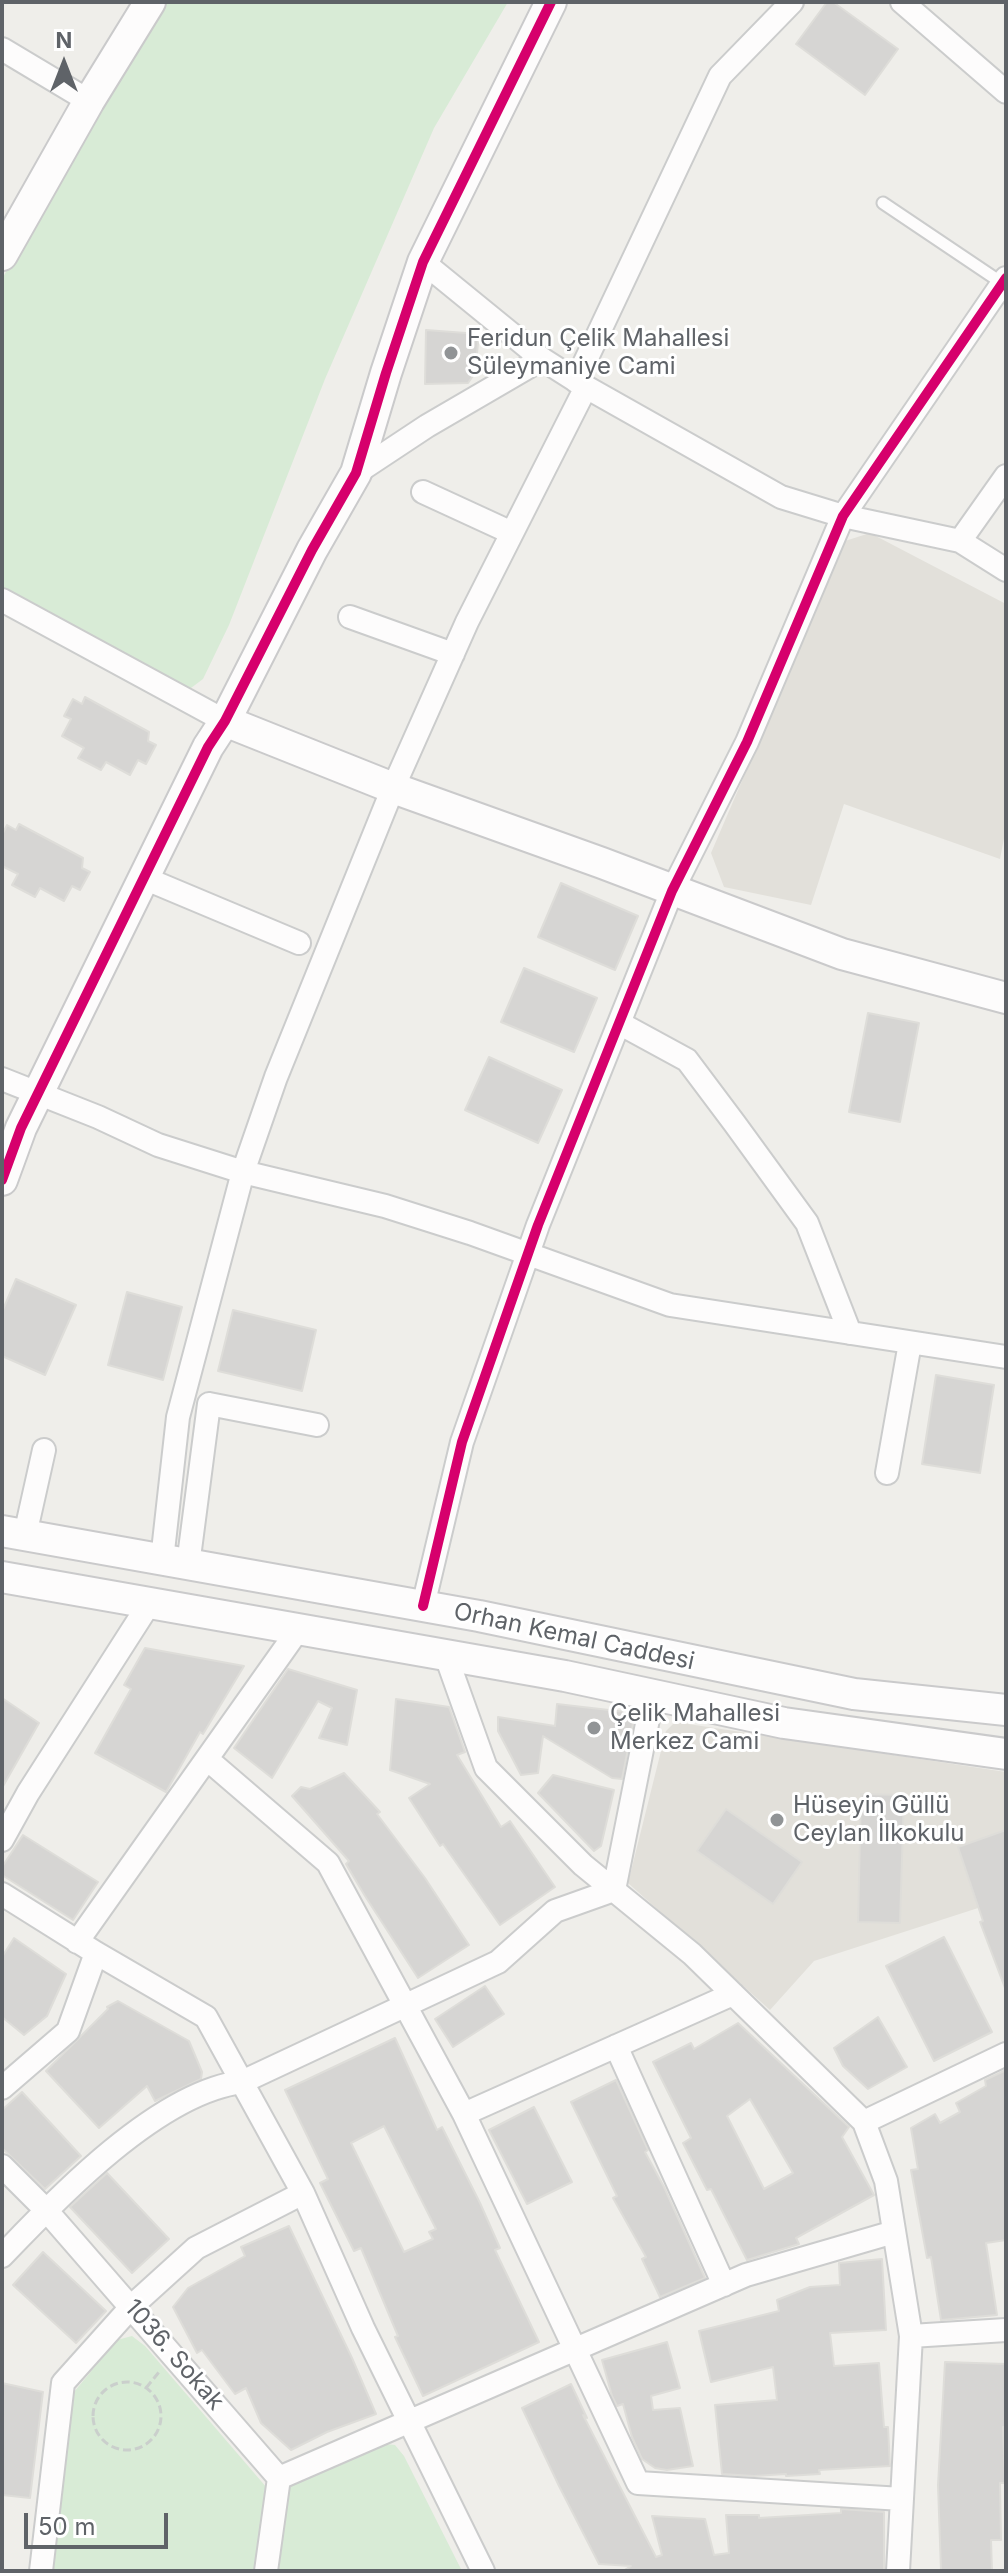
<!DOCTYPE html>
<meta charset="utf-8">
<style>
body{margin:0}
#map{position:relative;width:1008px;height:2573px;overflow:hidden;background:#efeeea;font-family:Inter,sans-serif}
canvas{display:block}
.frame{position:absolute;inset:0;border:4px solid #5f6368;pointer-events:none}
.north{position:absolute;left:24px;top:24px;width:80px;height:80px;-webkit-text-stroke:6px #fff;paint-order:stroke;rotate:0deg;font-size:22px;font-weight:700;line-height:32px;text-align:center;color:#5f6368}
.north::after{content:'';display:block;margin:auto;width:28px;height:36px;background:#5f6368;clip-path:polygon(50% 0,100% 100%,50% 72%,0 100%)}
.scale{position:absolute;left:24px;top:2513px;width:144px;height:36px;box-sizing:border-box;border:4px solid #5f6368;border-top:0;padding-left:10px;font-size:24px;line-height:28px;white-space:nowrap;color:#5f6368;-webkit-text-stroke:6px #fff;paint-order:stroke}
</style>
<div id="map">
<canvas width="1008" height="2573"></canvas>
<div class="frame"></div>
<div class="north">N</div>
<div class="scale">50 m</div>
</div>
<script>
const ctx = document.querySelector('canvas').getContext('2d');
ctx.lineJoin = 'round';
function paint(path, color) {
  ctx.fillStyle = color;
  ctx.fill(path, 'evenodd');
}
function stroke(path, color, width, dash) {
  ctx.strokeStyle = color;
  ctx.lineWidth = width;
  ctx.lineCap = dash ? 'butt' : 'round';
  ctx.setLineDash(dash || []);
  ctx.stroke(path);
}
function drawText(font, color, halo, rows, align = 'center') {
  ctx.font = font + ' Inter,sans-serif';
  ctx.lineWidth = 6;
  ctx.setLineDash([]);
  ctx.textBaseline = 'middle';
  ctx.strokeStyle = halo;
  ctx.fillStyle = color;
  for (const [text, x, y, turn = 0] of rows) {
    ctx.save();
    ctx.translate(x, y);
    ctx.rotate((+turn || 0) * Math.PI / 180);
    ctx.textAlign = isNaN(turn) ? turn : align;
    if (halo) ctx.strokeText(text, 0, 0);
    ctx.fillText(text, 0, 0);
    ctx.restore();
  }
}
const education = new Path2D(`
 M 870,533 L 1006,604 L 1006,828 L 1000,859 L 844,804 L 811,905 L 724,887 L 711,853 L 845,541 Z
 M 675,1722 L 1006,1772 L 1006,1899 L 814,1961 L 770,2010 L 628,1883 L 666,1731 Z`);
const green = new Path2D(`
 M 158,2 L 508,2 L 434,128 L 325,379 L 229,625 L 203,679 L 187,691 L 2,594 L 2,279 Z
 M 132,2336 L 145,2346 L 267,2488 L 257,2571 L 52,2570 L 52,2553 L 74,2392 L 117,2340 Z
 M 386,2444 L 395,2445 L 404,2456 L 462,2571 L 276,2571 L 287,2488 Z`);
const building = new Path2D(`
 M 827,2 L 833,2 L 898,49 L 865,95 L 796,44 Z
 M 426,330 L 479,334 L 475,373 L 468,383 L 425,384 Z
 M 85,697 L 149,732 L 148,741 L 156,745 L 146,764 L 138,760 L 130,775 L 106,762 L 101,770 L 78,758 L 84,748 L 62,736 L 71,719 L 64,716 L 73,699 L 82,704 Z
 M 19,824 L 83,858 L 82,868 L 90,872 L 80,890 L 72,886 L 64,901 L 40,888 L 35,897 L 12,885 L 18,874 L 2,866 L 2,835 L 7,825 L 16,830 Z
 M 561,883 L 638,916 L 615,970 L 538,937 Z
 M 524,968 L 597,998 L 574,1052 L 501,1022 Z
 M 868,1013 L 919,1023 L 900,1122 L 849,1112 Z
 M 489,1057 L 562,1090 L 538,1143 L 465,1110 Z
 M 16,1279 L 76,1305 L 45,1375 L 2,1356 L 2,1312 Z
 M 127,1292 L 182,1307 L 163,1380 L 108,1365 Z
 M 233,1310 L 316,1330 L 302,1391 L 218,1371 Z
 M 936,1375 L 994,1385 L 980,1473 L 922,1464 Z
 M 145,1648 L 244,1666 L 203,1734 L 200,1732 L 166,1792 L 95,1753 L 131,1689 L 124,1685 Z
 M 288,1669 L 357,1690 L 347,1745 L 319,1738 L 332,1708 L 318,1701 L 272,1778 L 234,1748 Z
 M 2,1698 L 39,1723 L 2,1788 Z
 M 396,1699 L 449,1707 L 465,1752 L 457,1755 L 501,1827 L 510,1821 L 555,1887 L 500,1925 L 443,1844 L 440,1846 L 409,1798 L 430,1784 L 390,1770 Z
 M 557,1704 L 635,1713 L 622,1779 L 612,1778 L 543,1736 L 538,1773 L 521,1775 L 498,1731 L 498,1717 L 555,1726 Z
 M 344,1773 L 380,1812 L 377,1814 L 425,1878 L 469,1945 L 418,1978 L 365,1896 L 346,1864 L 349,1861 L 292,1796 L 301,1787 L 310,1789 Z
 M 553,1775 L 614,1790 L 601,1846 L 594,1851 L 538,1793 Z
 M 861,1794 L 904,1795 L 900,1923 L 858,1922 Z
 M 726,1809 L 802,1862 L 773,1904 L 697,1851 Z
 M 1006,1830 L 1006,1987 L 1005,1988 L 980,1922 L 983,1921 L 958,1847 Z
 M 23,1835 L 98,1882 L 73,1920 L 2,1875 L 2,1867 Z
 M 944,1937 L 992,2032 L 934,2061 L 886,1966 Z
 M 14,1938 L 66,1974 L 47,2016 L 24,2035 L 2,2017 L 2,1957 Z
 M 485,1986 L 504,2014 L 453,2047 L 435,2019 Z
 M 118,2001 L 189,2041 L 202,2072 L 201,2079 L 155,2101 L 147,2086 L 99,2128 L 46,2071 L 108,2009 L 107,2007 Z
 M 878,2017 L 907,2067 L 868,2089 L 843,2066 L 834,2048 Z
 M 738,2023 L 849,2127 L 842,2137 L 874,2195 L 796,2238 L 799,2244 L 747,2260 L 711,2189 L 707,2190 L 683,2143 L 691,2138 L 653,2062 L 691,2043 L 694,2049 ZM 750,2099 L 793,2173 L 764,2189 L 727,2116 Z
 M 395,2038 L 437,2130 L 442,2127 L 480,2203 L 500,2248 L 495,2250 L 539,2342 L 423,2396 L 395,2337 L 398,2336 L 361,2248 L 354,2251 L 320,2183 L 328,2179 L 285,2090 ZM 384,2126 L 436,2229 L 429,2232 L 433,2239 L 404,2252 L 351,2143 Z
 M 1006,2070 L 1006,2240 L 986,2243 L 997,2315 L 941,2320 L 931,2257 L 927,2258 L 911,2170 L 918,2169 L 911,2128 L 935,2114 L 940,2123 L 960,2112 L 956,2103 L 986,2086 L 985,2080 Z
 M 616,2080 L 648,2150 L 645,2152 L 664,2187 L 705,2278 L 660,2297 L 642,2259 L 646,2257 L 613,2198 L 617,2196 L 571,2102 Z
 M 22,2092 L 81,2156 L 45,2189 L 2,2148 L 2,2110 Z
 M 534,2107 L 572,2182 L 527,2204 L 489,2130 Z
 M 107,2173 L 169,2239 L 132,2273 L 70,2207 Z
 M 289,2226 L 352,2358 L 376,2414 L 327,2432 L 291,2450 L 261,2423 L 246,2388 L 235,2394 L 202,2350 L 197,2353 L 173,2307 L 188,2288 L 245,2256 L 241,2247 Z
 M 43,2252 L 106,2311 L 76,2343 L 13,2285 Z
 M 882,2259 L 886,2330 L 830,2333 L 834,2366 L 879,2363 L 884,2427 L 888,2427 L 890,2466 L 819,2470 L 820,2474 L 786,2476 L 786,2474 L 754,2476 L 722,2474 L 715,2405 L 777,2400 L 773,2367 L 711,2382 L 699,2331 L 779,2311 L 777,2300 L 810,2287 L 840,2285 L 839,2263 Z
 M 667,2342 L 680,2388 L 651,2396 L 653,2410 L 680,2408 L 693,2466 L 667,2470 L 655,2468 L 642,2459 L 632,2437 L 623,2404 L 617,2406 L 612,2396 L 602,2360 Z
 M 945,2362 L 1006,2364 L 1006,2427 L 1003,2427 L 1005,2483 L 1000,2483 L 1001,2540 L 991,2540 L 992,2571 L 941,2571 L 938,2485 Z
 M 2,2383 L 43,2392 L 30,2498 L 2,2495 Z
 M 571,2384 L 587,2418 L 583,2415 L 656,2557 L 662,2555 L 652,2516 L 705,2519 L 714,2555 L 729,2553 L 726,2515 L 759,2515 L 759,2518 L 841,2513 L 841,2509 L 884,2512 L 884,2571 L 623,2571 L 631,2566 L 599,2564 L 559,2486 L 522,2408 Z`);
const path = new Path2D(`
 M93 2416a34 34 0 1 1 68 0a34 34 0 1 1-68 0Z
 M 146,2388 L 159,2372`);
const lane = new Path2D(`
 M 883,203 L 1002,283`);
const street = new Path2D(`
 M 902,2 L 1006,92
 M 2,49 L 89,101
 M 423,262 L 542,359 L 586,387 L 781,497 L 843,516 L 960,541 L 1006,570
 M 576,381 L 720,76 L 792,2
 M 356,473 L 427,426 L 542,359
 M 423,492 L 512,533
 M 960,541 L 1006,476
 M 2,600 L 225,721
 M 350,617 L 453,654
 M 144,878 L 299,943
 M 619,1023 L 687,1060 L 735,1124 L 807,1223 L 850,1333
 M 2,1079 L 98,1117 L 158,1145 L 243,1172 L 385,1206 L 470,1233 L 670,1305 L 1006,1357
 M 887,1473 L 910,1343
 M 25,1535 L 44,1450
 M 162,1560 L 178,1417 L 243,1172 L 276,1077 L 393,788 L 467,622 L 586,387
 M 188,1565 L 209,1404 L 317,1425
 M 423,1606 L 462,1442 L 538,1225 L 672,891 L 747,742 L 843,516 L 1006,278
 M 446,1656 L 486,1768 L 583,1865 L 692,1954 L 864,2122 L 886,2181 L 911,2336 L 898,2571
 M 207,1759 L 328,1863 L 464,2114 L 638,2483 L 902,2499
 M 2,1840 L 28,1793 L 149,1604
 M 2,1894 L 96,1953 L 206,2017 L 303,2193 L 363,2328 L 483,2571
 M 77,1942 L 298,1630
 M 616,2046 L 724,2285
 M 2,2088 L 68,2031 L 96,1953
 M 464,2114 L 733,1994
 M 864,2122 L 1006,2054
 M 2,2166 L 46,2210 L 279,2478 L 266,2571
 M 2,2256 C 58,2197 159,2092 242,2082 L 498,1962 L 555,1911 L 614,1890 L 653,1694
 M 911,2336 L 1006,2330
 M 279,2478 L 746,2275 L 894,2232
 M 41,2571 L 63,2383 L 132,2306 L 196,2248 L 303,2193`);
const secondary = new Path2D(`
 M 2,255 L 89,101 L 150,2
 M 225,721 L 393,788 L 602,863 L 842,954 L 1006,998
 M 2,1180 L 21,1128 L 208,747 L 225,721 L 312,550 L 356,473 L 386,373 L 423,262 L 551,2
 M 2,1531 L 479,1616 L 854,1694 L 1006,1710
 M 2,1577 L 565,1676 L 784,1723 L 1006,1754`);
const cycleway = new Path2D(`
 M 2,1180 L 21,1128 L 208,747 L 225,721 L 312,550 L 356,473 L 386,373 L 423,262 L 551,2
 M 423,1606 L 462,1442 L 538,1225 L 672,891 L 747,742 L 843,516 L 1006,278`);
const markers = [
 [451,353,8,"#919496"],
 [594,1728,8,"#919496"],
 [777,1820,8,"#919496"]
];
const poiNames = [
 ["Feridun Çelik Mahallesi",467,339],
 ["Süleymaniye Cami",467,367],
 ["Çelik Mahallesi",610,1714],
 ["Merkez Cami",610,1742],
 ["Hüseyin Güllü",793,1806],
 ["Ceylan İlkokulu",793,1834]
];
const streetNames = [
 ["Orhan Kemal Caddesi",574,1637,12],
 ["1036. Sokak",174,2355,49]
];
paint(education, '#e2e0da');
paint(green, '#d8ebd6');
paint(building, '#d6d5d3');
stroke(building, '#deddd9', 2);
stroke(lane, '#cbcccc', 15);
stroke(street, '#cbcccc', 26);
stroke(secondary, '#cacacb', 34);
stroke(path, '#cacfcc', 3, [8, 4]);
stroke(lane, '#fdfcfc', 11);
stroke(street, '#fdfcfc', 22);
stroke(secondary, '#fdfcfc', 30);
stroke(cycleway, '#d6006c', 10);
for (const [x, y, r, color] of markers) {
  const dot = new Path2D();
  dot.arc(x, y, r, 0, 2 * Math.PI);
  ctx.fillStyle = color;
  ctx.fill(dot);
  stroke(dot, '#fff', 3);
}
drawText('24px', '#5f6368', '#fff', poiNames, 'left');
drawText('24px', '#5f6368', '#fff', streetNames);
</script>
